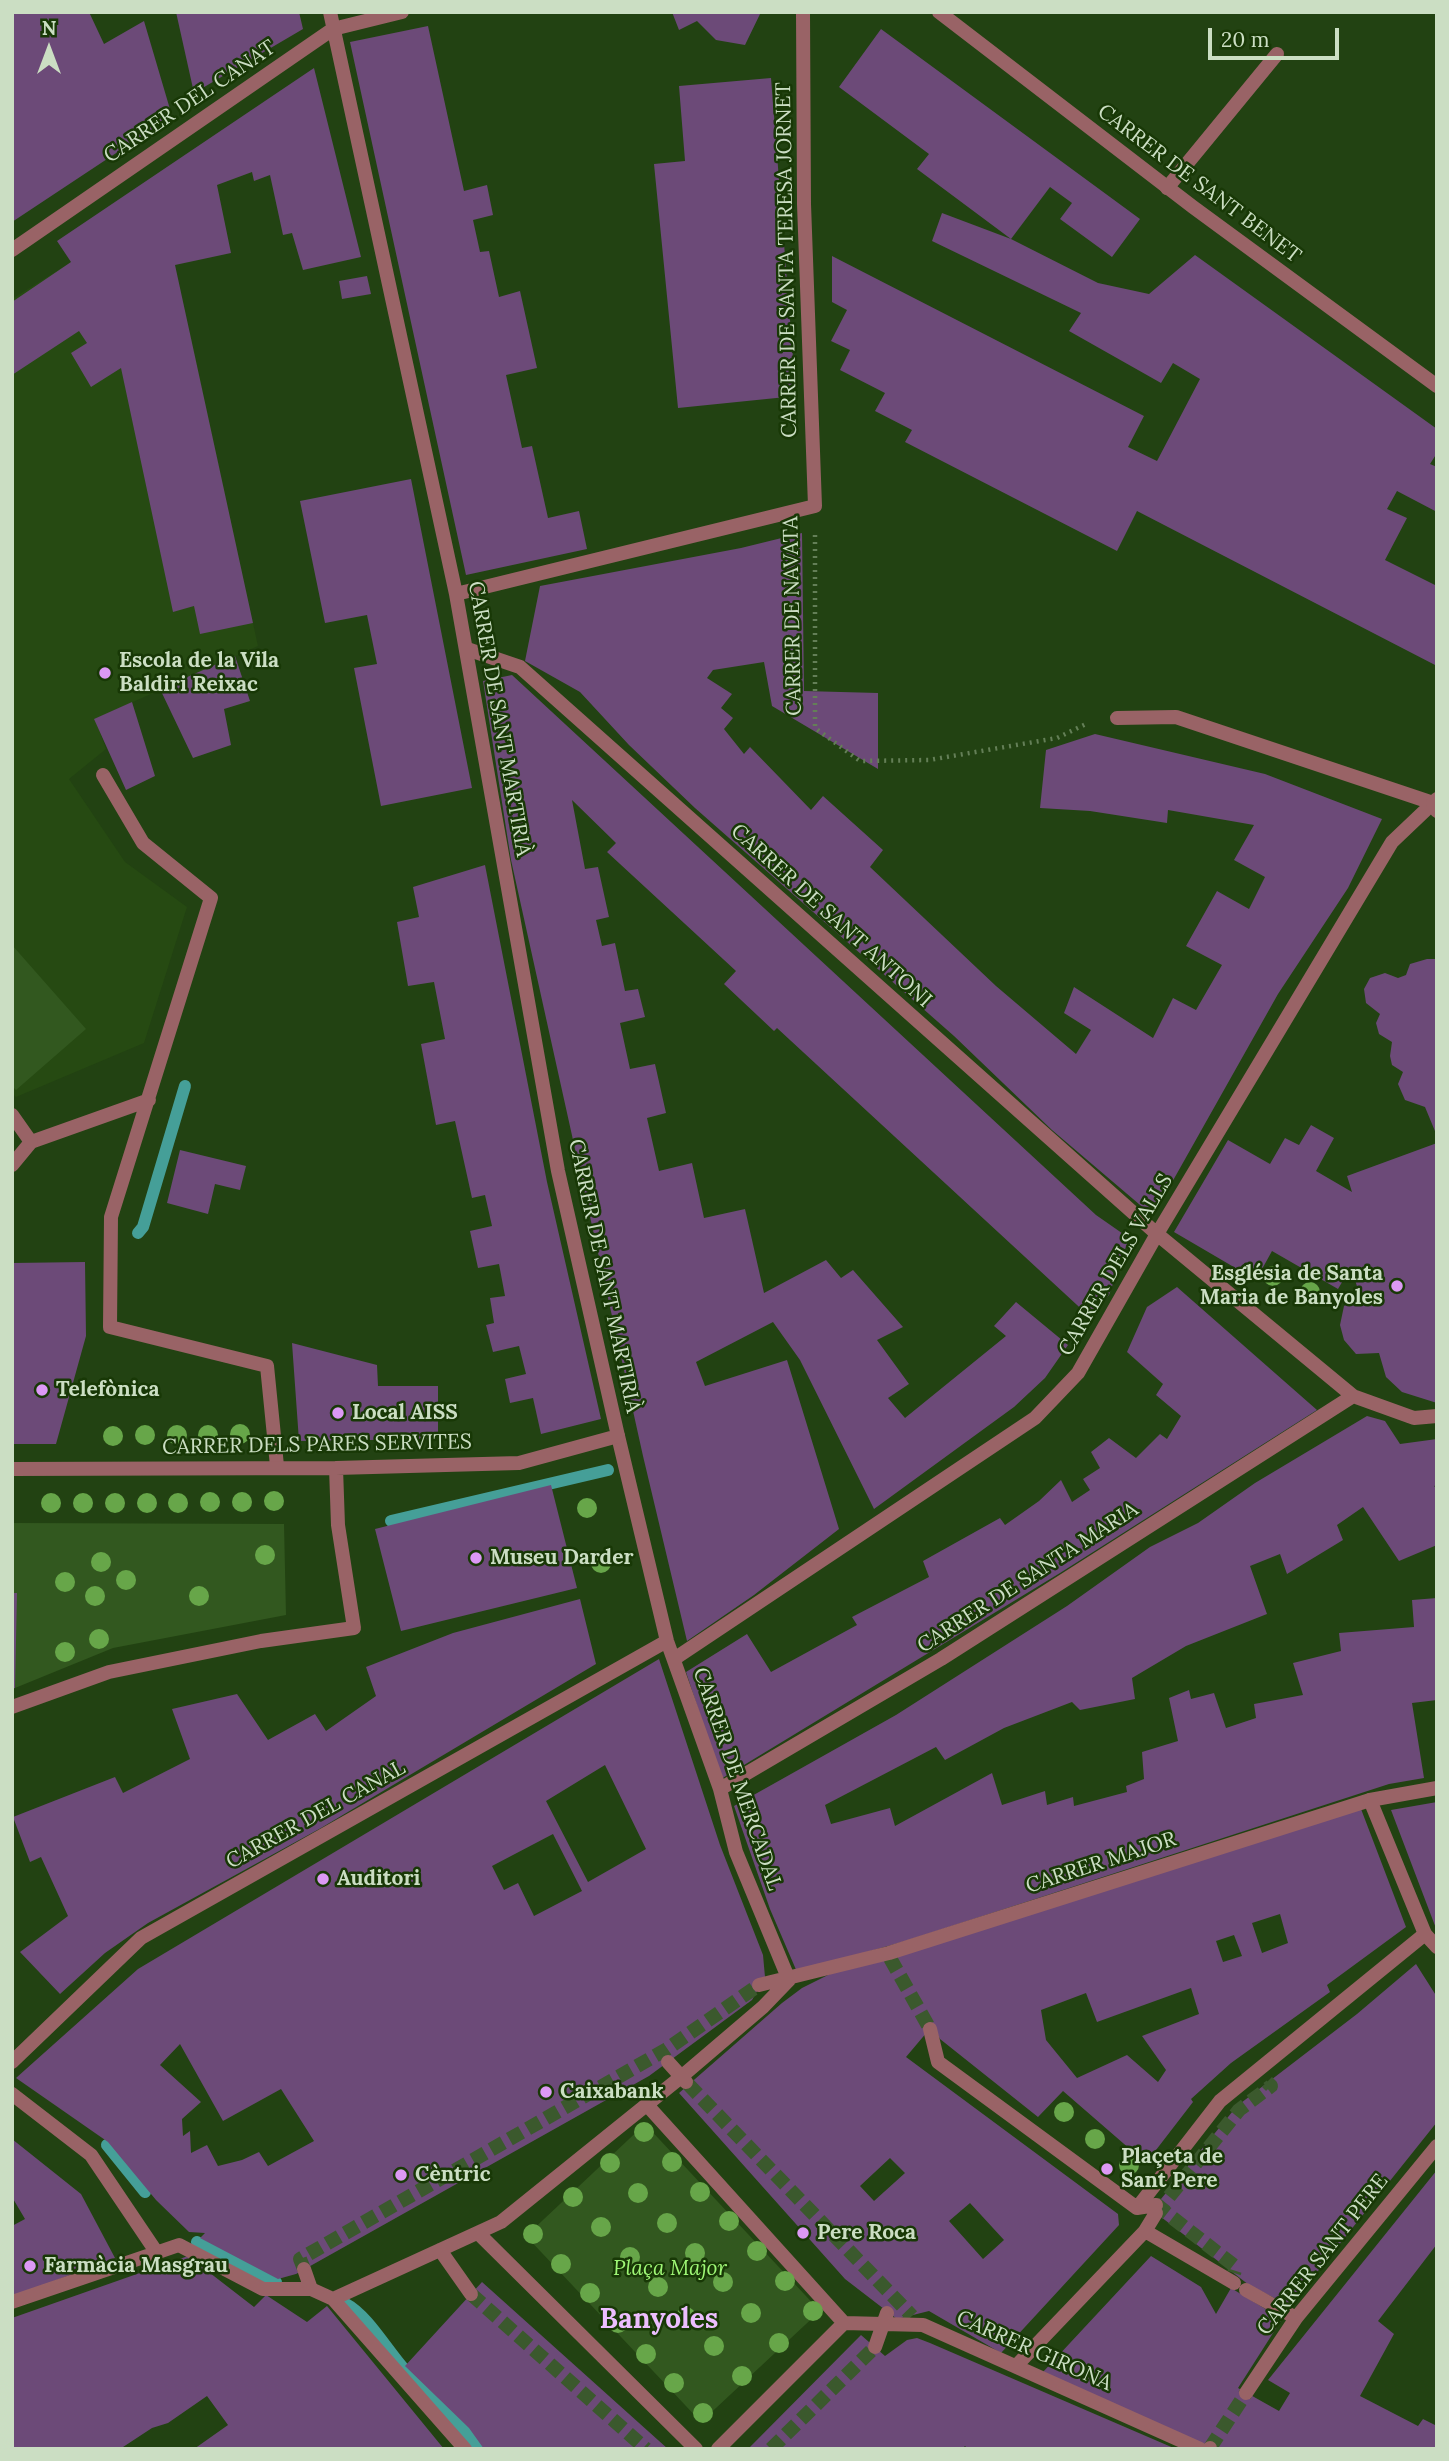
<!DOCTYPE html>
<meta charset="utf-8">
<style>
body{margin:0}
#map{position:relative;width:1449px;height:2461px;overflow:hidden;background:#224212;font-family:Lora,serif}
canvas{display:block}
.frame{position:absolute;inset:0;border:14px solid #cbdec3;pointer-events:none}
.north{position:absolute;left:14px;top:14px;width:70px;height:70px;-webkit-text-stroke:5px #183806;paint-order:stroke;rotate:0deg;font-size:19px;font-weight:700;line-height:28px;text-align:center;color:#cbdec3}
.north::after{content:'';display:block;margin:auto;width:24px;height:32px;background:#cbdec3;clip-path:polygon(50% 0,100% 100%,50% 72%,0 100%)}
.scale{position:absolute;left:1208px;top:28px;width:131px;height:32px;box-sizing:border-box;border:4px solid #cbdec3;border-top:0;padding-left:9px;font-size:21px;line-height:24px;white-space:nowrap;color:#cbdec3;-webkit-text-stroke:5px #183806;paint-order:stroke}
</style>
<div id="map">
<canvas width="1449" height="2461"></canvas>
<div class="frame"></div>
<div class="north">N</div>
<div class="scale">20 m</div>
</div>
<script>
const ctx = document.querySelector('canvas').getContext('2d');
ctx.lineJoin = 'round';
function paint(path, color) {
  ctx.fillStyle = color;
  ctx.fill(path, 'evenodd');
}
function stroke(path, color, width, dash) {
  ctx.strokeStyle = color;
  ctx.lineWidth = width;
  ctx.lineCap = dash ? 'butt' : 'round';
  ctx.setLineDash(dash || []);
  ctx.stroke(path);
}
function drawText(font, color, halo, rows, align = 'center') {
  ctx.font = font + ' Lora,serif';
  ctx.lineWidth = 5;
  ctx.setLineDash([]);
  ctx.textBaseline = 'middle';
  ctx.strokeStyle = halo;
  ctx.fillStyle = color;
  for (const [text, x, y, turn = 0] of rows) {
    ctx.save();
    ctx.translate(x, y);
    ctx.rotate((+turn || 0) * Math.PI / 180);
    ctx.textAlign = isNaN(turn) ? turn : align;
    if (halo) ctx.strokeText(text, 0, 0);
    ctx.fillText(text, 0, 0);
    ctx.restore();
  }
}
const built = new Path2D(`
 M 71,262 L 134,354 L 190,332 L 258,646 L 95,719 L 106,749 L 69,779 L 125,862 L 187,907 L 144,1043 L 16,1097 L 12,1093 L 12,299 Z`);
const green = new Path2D(`
 M 12,945 L 86,1029 L 16,1090 L 12,1086 Z
 M 12,1523 L 284,1524 L 286,1615 L 113,1648 L 15,1688 Z
 M 645,2124 L 820,2311 L 701,2422 L 526,2236 Z`);
const stream = new Path2D(`
 M 138,1233 L 143,1227 L 185,1086
 M 391,1521 L 608,1470
 M 107,2145 L 145,2192
 M 197,2242 L 276,2282
 M 346,2304 C 367,2315 387,2350 404,2369 C 429,2396 458,2418 479,2449`);
const building = new Path2D(`
 M 12,12 L 89,12 L 104,44 L 144,21 L 172,116 L 12,222 Z
 M 176,12 L 299,12 L 303,29 L 194,93 Z
 M 672,12 L 761,12 L 745,45 L 716,40 L 697,21 L 679,30 Z
 M 428,26 L 464,191 L 487,185 L 493,215 L 473,220 L 480,252 L 489,251 L 499,297 L 520,291 L 537,368 L 506,375 L 522,448 L 532,446 L 548,518 L 579,511 L 587,549 L 466,575 L 350,42 Z
 M 881,29 L 1140,219 L 1112,257 L 1060,219 L 1072,203 L 1050,187 L 1011,239 L 917,169 L 929,154 L 839,87 Z
 M 314,68 L 361,257 L 303,270 L 292,233 L 283,235 L 270,175 L 254,181 L 252,172 L 217,185 L 231,253 L 175,265 L 253,623 L 200,634 L 194,606 L 173,612 L 121,368 L 91,387 L 71,353 L 87,343 L 79,331 L 12,375 L 12,302 L 71,262 L 57,241 Z
 M 771,78 L 796,396 L 678,408 L 654,164 L 685,161 L 679,86 Z
 M 942,213 L 1011,239 L 1098,283 L 1149,294 L 1195,255 L 1437,429 L 1437,453 L 1430,464 L 1437,467 L 1437,512 L 1397,491 L 1387,509 L 1407,518 L 1385,560 L 1437,586 L 1437,666 L 1137,511 L 1117,551 L 905,442 L 912,430 L 875,411 L 885,393 L 840,370 L 850,350 L 831,341 L 847,310 L 832,302 L 832,256 L 1144,416 L 1128,447 L 1157,461 L 1200,379 L 1173,363 L 1161,383 L 1069,331 L 1081,313 L 932,241 Z
 M 367,276 L 371,294 L 342,299 L 339,281 Z
 M 411,479 L 472,788 L 381,806 L 354,668 L 377,664 L 367,615 L 325,623 L 300,501 Z
 M 802,533 L 804,691 L 878,693 L 878,769 L 772,706 L 764,662 L 713,670 L 707,678 L 732,694 L 721,708 L 733,718 L 724,729 L 744,754 L 750,747 L 811,810 L 823,796 L 883,850 L 870,867 L 996,986 L 1076,1054 L 1091,1030 L 1064,1013 L 1074,987 L 1153,1038 L 1173,998 L 1196,1010 L 1222,965 L 1186,946 L 1217,891 L 1249,909 L 1265,877 L 1234,860 L 1254,825 L 1168,810 L 1167,823 L 1090,811 L 1040,808 L 1046,750 L 1095,734 L 1265,774 L 1382,819 L 1348,888 L 1278,994 L 1153,1216 L 1052,1130 L 954,1036 L 695,808 L 629,745 L 580,692 L 525,661 L 540,586 L 741,548 Z
 M 235,656 L 250,701 L 224,709 L 231,745 L 193,758 L 160,689 Z
 M 512,675 L 1096,1215 L 1129,1238 L 1109,1295 L 1090,1317 L 777,1028 L 774,1031 L 724,984 L 736,971 L 607,852 L 616,843 L 572,800 L 585,869 L 598,867 L 609,917 L 596,920 L 602,946 L 615,943 L 625,991 L 638,989 L 645,1017 L 620,1023 L 630,1069 L 655,1064 L 666,1113 L 647,1118 L 659,1171 L 692,1163 L 704,1218 L 745,1209 L 764,1293 L 826,1260 L 841,1278 L 853,1270 L 903,1327 L 877,1340 L 909,1384 L 888,1398 L 905,1418 L 1006,1336 L 994,1326 L 1016,1302 L 1068,1345 L 1045,1378 L 1014,1407 L 874,1509 L 800,1360 L 773,1322 L 696,1362 L 705,1386 L 787,1360 L 839,1529 L 754,1595 L 687,1641 L 643,1456 L 511,860 L 483,681 Z
 M 132,702 L 155,776 L 126,790 L 94,719 Z
 M 485,865 L 547,1182 L 601,1419 L 541,1434 L 533,1398 L 510,1403 L 505,1379 L 526,1374 L 519,1346 L 493,1352 L 486,1325 L 494,1323 L 490,1298 L 505,1296 L 499,1264 L 478,1268 L 470,1231 L 492,1226 L 485,1195 L 472,1198 L 455,1121 L 436,1125 L 421,1044 L 445,1039 L 434,982 L 408,986 L 397,922 L 419,917 L 413,887 Z
 M 1427,959 L 1437,959 L 1437,1136 L 1425,1107 L 1405,1100 L 1398,1084 L 1403,1072 L 1392,1065 L 1390,1056 L 1392,1042 L 1379,1034 L 1376,1023 L 1380,1014 L 1366,1003 L 1364,989 L 1370,978 L 1385,973 L 1398,978 L 1406,975 L 1410,964 Z
 M 1311,1125 L 1334,1138 L 1316,1171 L 1352,1192 L 1347,1176 L 1437,1143 L 1437,1403 L 1402,1392 L 1386,1377 L 1379,1353 L 1356,1354 L 1344,1340 L 1340,1325 L 1344,1306 L 1360,1296 L 1351,1267 L 1338,1289 L 1272,1251 L 1256,1280 L 1174,1232 L 1228,1140 L 1270,1164 L 1285,1138 L 1299,1145 Z
 M 180,1150 L 246,1166 L 240,1190 L 215,1184 L 208,1214 L 167,1203 Z
 M 85,1262 L 86,1336 L 56,1444 L 12,1444 L 12,1263 Z
 M 1177,1287 L 1317,1410 L 1060,1573 L 721,1779 L 686,1672 L 747,1634 L 771,1672 L 857,1625 L 852,1617 L 929,1577 L 923,1561 L 1000,1518 L 1005,1525 L 1039,1501 L 1061,1480 L 1072,1502 L 1090,1490 L 1083,1479 L 1100,1468 L 1091,1452 L 1109,1438 L 1136,1458 L 1160,1434 L 1167,1439 L 1181,1416 L 1156,1395 L 1163,1384 L 1127,1352 L 1147,1307 Z
 M 292,1343 L 377,1365 L 378,1386 L 438,1386 L 438,1439 L 299,1441 Z
 M 1367,1416 L 1385,1421 L 1400,1444 L 1437,1439 L 1437,1485 L 1434,1486 L 1437,1489 L 1437,1545 L 1399,1561 L 1363,1507 L 1337,1525 L 1343,1540 L 1287,1574 L 1280,1554 L 1250,1566 L 1267,1614 L 1186,1646 L 1132,1678 L 1135,1699 L 1080,1710 L 1072,1702 L 1004,1728 L 945,1760 L 936,1747 L 825,1805 L 831,1824 L 890,1808 L 895,1826 L 992,1773 L 1002,1805 L 1045,1791 L 1047,1805 L 1073,1797 L 1074,1806 L 1127,1792 L 1126,1786 L 1144,1779 L 1142,1752 L 1178,1741 L 1169,1698 L 1189,1690 L 1191,1699 L 1214,1693 L 1226,1728 L 1256,1718 L 1254,1704 L 1303,1695 L 1293,1663 L 1341,1651 L 1339,1633 L 1414,1627 L 1412,1600 L 1437,1598 L 1437,1700 L 1412,1703 L 1424,1778 L 1389,1784 L 909,1940 L 797,1972 L 770,1909 L 734,1806 L 896,1715 L 1067,1606 L 1150,1547 L 1198,1523 L 1255,1483 Z
 M 551,1485 L 577,1588 L 401,1631 L 375,1529 Z
 M 12,1593 L 17,1593 L 15,1688 L 12,1689 Z
 M 580,1599 L 596,1664 L 321,1828 L 148,1923 L 105,1953 L 60,1994 L 20,1952 L 68,1916 L 41,1857 L 30,1862 L 13,1817 L 115,1777 L 123,1793 L 190,1759 L 172,1709 L 237,1694 L 268,1740 L 315,1714 L 326,1731 L 376,1696 L 366,1667 L 453,1633 Z
 M 659,1659 L 720,1845 L 763,1955 L 765,1977 L 752,2000 L 649,2076 L 296,2274 L 278,2279 L 200,2238 L 205,2233 L 189,2232 L 156,2200 L 108,2142 L 16,2078 L 138,1969 ZM 605,1765 L 646,1849 L 588,1882 L 546,1801 ZM 553,1834 L 582,1891 L 534,1916 L 518,1883 L 504,1890 L 492,1866 ZM 180,2044 L 223,2121 L 281,2089 L 314,2141 L 268,2166 L 259,2152 L 242,2160 L 218,2166 L 207,2145 L 191,2153 L 190,2131 L 183,2136 L 182,2119 L 201,2102 L 160,2065 Z
 M 1437,1802 L 1437,1931 L 1391,1810 Z
 M 1361,1809 L 1406,1927 L 1327,1985 L 1330,1992 L 1231,2063 L 1191,2099 L 1193,2102 L 1146,2163 L 1063,2091 L 1038,2117 L 940,2039 L 933,2025 L 906,2057 L 1118,2214 L 1119,2225 L 1001,2353 L 929,2311 L 897,2319 L 845,2279 L 679,2093 L 782,2003 L 802,1988 L 832,1973 ZM 1280,1914 L 1288,1943 L 1262,1953 L 1252,1923 ZM 1234,1935 L 1242,1956 L 1223,1962 L 1216,1941 ZM 1191,1988 L 1199,2014 L 1142,2036 L 1166,2070 L 1158,2082 L 1127,2055 L 1077,2078 L 1046,2040 L 1041,2010 L 1086,1993 L 1097,2022 ZM 890,2158 L 905,2173 L 874,2201 L 860,2186 ZM 970,2203 L 1004,2240 L 983,2259 L 949,2221 Z
 M 1416,1964 L 1437,1997 L 1437,2122 L 1290,2306 L 1249,2285 L 1152,2210 L 1237,2106 L 1357,2014 Z
 M 12,2139 L 81,2194 L 115,2258 L 12,2297 L 12,2226 L 25,2219 L 12,2197 Z
 M 1437,2170 L 1437,2244 L 1378,2321 L 1394,2334 L 1360,2396 L 1418,2426 L 1423,2419 L 1437,2426 L 1437,2449 L 1212,2449 L 1043,2372 L 1151,2256 L 1201,2287 L 1216,2314 L 1231,2288 L 1282,2319 L 1238,2388 L 1279,2411 L 1290,2393 L 1268,2380 Z
 M 188,2256 L 254,2307 L 266,2295 L 307,2322 L 327,2306 L 444,2449 L 194,2449 L 228,2425 L 207,2396 L 168,2423 L 152,2428 L 120,2449 L 12,2449 L 12,2318 Z
 M 482,2282 L 668,2449 L 484,2449 L 469,2428 L 405,2366 Z
 M 861,2335 L 885,2356 L 907,2340 L 917,2338 L 930,2343 L 1176,2449 L 968,2449 L 965,2446 L 962,2449 L 748,2449 Z`);
const pedestrianTunnel = new Path2D(`
 M 890,1958 L 930,2029
 M 688,2084 L 912,2316
 M 1156,2205 L 1236,2267 L 1234,2273
 M 1156,2213 L 1239,2110 L 1271,2086 L 1267,2082
 M 304,2269 L 300,2259 L 667,2049 L 759,1985
 M 471,2294 L 646,2449
 M 1210,2448 L 1246,2393
 M 771,2449 L 875,2347`);
const path = new Path2D(`
 M 815,535 L 815,728 L 860,761 L 929,760 L 1057,738 L 1088,723`);
const service = new Path2D(`
 M 1167,188 L 1277,54
 M 103,775 L 143,843 L 211,898 L 111,1217 L 110,1327 L 267,1366 L 277,1466
 M 12,1165 L 31,1142 L 149,1100`);
const pedestrian = new Path2D(`
 M 467,649 L 520,667 L 1157,1234 L 1353,1396 L 1414,1418 L 1437,1416
 M 12,1115 L 31,1142
 M 618,1436 L 667,1641 L 720,1789 L 736,1852 L 789,1980
 M 674,1659 L 1035,1418 L 1078,1373 L 1157,1234 L 1392,842 L 1433,803 L 1176,717 L 1117,718
 M 720,1789 L 941,1659 L 1353,1396
 M 759,1985 L 889,1953 L 1370,1800 L 1437,1788
 M 930,2029 L 938,2062 L 1137,2208 L 1156,2205
 M 12,2062 L 141,1938 L 667,1641
 M 668,2062 L 686,2082
 M 12,2094 L 91,2155 L 157,2253
 M 647,2105 L 844,2323
 M 1137,2208 L 1220,2101 L 1425,1934
 M 1145,2231 L 1234,2283
 M 478,2233 L 696,2449
 M 440,2250 L 471,2294
 M 304,2269 L 311,2289
 M 1246,2290 L 1296,2318
 M 333,2299 L 501,2222 L 681,2077 L 763,2007 L 789,1980
 M 12,2302 L 179,2245 L 263,2289 L 311,2289 L 333,2299 L 465,2449
 M 844,2323 L 923,2325 L 1200,2449
 M 875,2347 L 887,2313
 M 1016,2366 L 1145,2231 L 1156,2213
 M 1246,2393 L 1296,2318 L 1437,2146
 M 718,2449 L 844,2323
 M 1210,2449 L 1210,2448`);
const minor = new Path2D(`
 M 939,12 L 1193,207 L 1437,386
 M 12,250 L 333,29 L 402,12
 M 456,594 L 815,506 L 804,204 L 803,12
 M 1437,799 L 1433,803 L 1437,811
 M 12,1469 L 336,1468 L 519,1463 L 618,1436 L 558,1171 L 456,594 L 330,12
 M 12,1707 L 109,1672 L 261,1641 L 354,1628 L 338,1525 L 336,1468
 M 1370,1800 L 1425,1934 L 1437,1947`);
const trees = [
 [1273,1276],
 [1310,1292],
 [240,1434],
 [145,1435],
 [177,1435],
 [208,1435],
 [113,1436],
 [274,1501],
 [210,1502],
 [242,1502],
 [51,1503],
 [83,1503],
 [115,1503],
 [147,1503],
 [178,1503],
 [587,1508],
 [265,1555],
 [101,1562],
 [601,1563],
 [126,1580],
 [65,1582],
 [95,1596],
 [199,1596],
 [99,1639],
 [65,1652],
 [1064,2112],
 [644,2132],
 [1095,2139],
 [672,2162],
 [610,2163],
 [1129,2165],
 [700,2192],
 [638,2193],
 [573,2197],
 [729,2221],
 [667,2223],
 [601,2227],
 [533,2234],
 [757,2251],
 [695,2253],
 [630,2257],
 [561,2264],
 [785,2281],
 [723,2282],
 [658,2287],
 [590,2293],
 [813,2311],
 [751,2313],
 [686,2317],
 [618,2323],
 [779,2343],
 [714,2346],
 [646,2354],
 [742,2376],
 [674,2383],
 [703,2413]
];
const markers = [
 [105,673,7,"#dc99f4"],
 [1397,1286,7,"#dc99f4"],
 [42,1390,7,"#dc99f4"],
 [338,1413,7,"#dc99f4"],
 [476,1558,7,"#dc99f4"],
 [323,1879,7,"#dc99f4"],
 [546,2092,7,"#dc99f4"],
 [1107,2169,7,"#dc99f4"],
 [401,2175,7,"#dc99f4"],
 [803,2233,7,"#dc99f4"],
 [30,2266,7,"#dc99f4"]
];
const streetNames = [
 ["CARRER DEL CANAT",190,102,-34],
 ["CARRER DE SANT BENET",1199,184,37],
 ["CARRER DE SANTA TERESA JORNET",787,260,-91],
 ["CARRER DE NAVATA",793,616,-91],
 ["CARRER DE SANT MARTIRIÀ",499,719,80],
 ["CARRER DE SANT ANTONI",831,916,42],
 ["CARRER DELS VALLS",1116,1265,-60],
 ["CARRER DE SANT MARTIRIÀ",604,1276,78],
 ["CARRER DELS PARES SERVITES",317,1445,-1],
 ["CARRER DE SANTA MARIA",1028,1578,-33],
 ["CARRER DE MERCADAL",737,1779,71],
 ["CARRER DEL CANAL",316,1815,-29],
 ["CARRER MAJOR",1101,1863,-18],
 ["CARRER SANT PERE",1323,2255,-52],
 ["CARRER GIRONA",1034,2351,24]
];
const poiNames = [
 ["Escola de la Vila",119,661],
 ["Baldiri Reixac",119,685],
 ["Església de Santa",1383,1274,"right"],
 ["Maria de Banyoles",1383,1298,"right"],
 ["Telefònica",56,1390],
 ["Local AISS",352,1413],
 ["Museu Darder",490,1558],
 ["Auditori",337,1879],
 ["Caixabank",560,2092],
 ["Plaçeta de",1121,2157],
 ["Sant Pere",1121,2181],
 ["Cèntric",415,2175],
 ["Pere Roca",817,2233],
 ["Farmàcia Masgrau",44,2266]
];
const parkNames = [
 ["Plaça Major",670,2269]
];
const districtNames = [
 ["Banyoles",659,2320]
];
paint(built, '#264a12');
paint(green, '#32581f');
stroke(stream, '#459f98', 12);
paint(building, '#6c4a78');
stroke(pedestrianTunnel, '#3b592d', 14, [14, 7]);
stroke(path, '#647f57', 4.5, [2, 5]);
stroke(service, '#996366', 14);
stroke(pedestrian, '#996366', 14);
stroke(minor, '#996366', 14);
ctx.fillStyle = '#67a649';
for (const [x, y] of trees) {
  ctx.beginPath();
  ctx.arc(x, y, 10, 0, 2 * Math.PI);
  ctx.fill();
}
for (const [x, y, r, color] of markers) {
  const dot = new Path2D();
  dot.arc(x, y, r, 0, 2 * Math.PI);
  ctx.fillStyle = color;
  ctx.fill(dot);
  stroke(dot, '#183806', 2.5);
}
drawText('21px', '#cbdec3', '#183806', streetNames);
drawText('bold 21px', '#cbdec3', '#183806', poiNames, 'left');
drawText('italic 21px', '#9ff776', '#183806', parkNames);
drawText('bold 28px', '#ecbefe', '#183806', districtNames);
</script>
